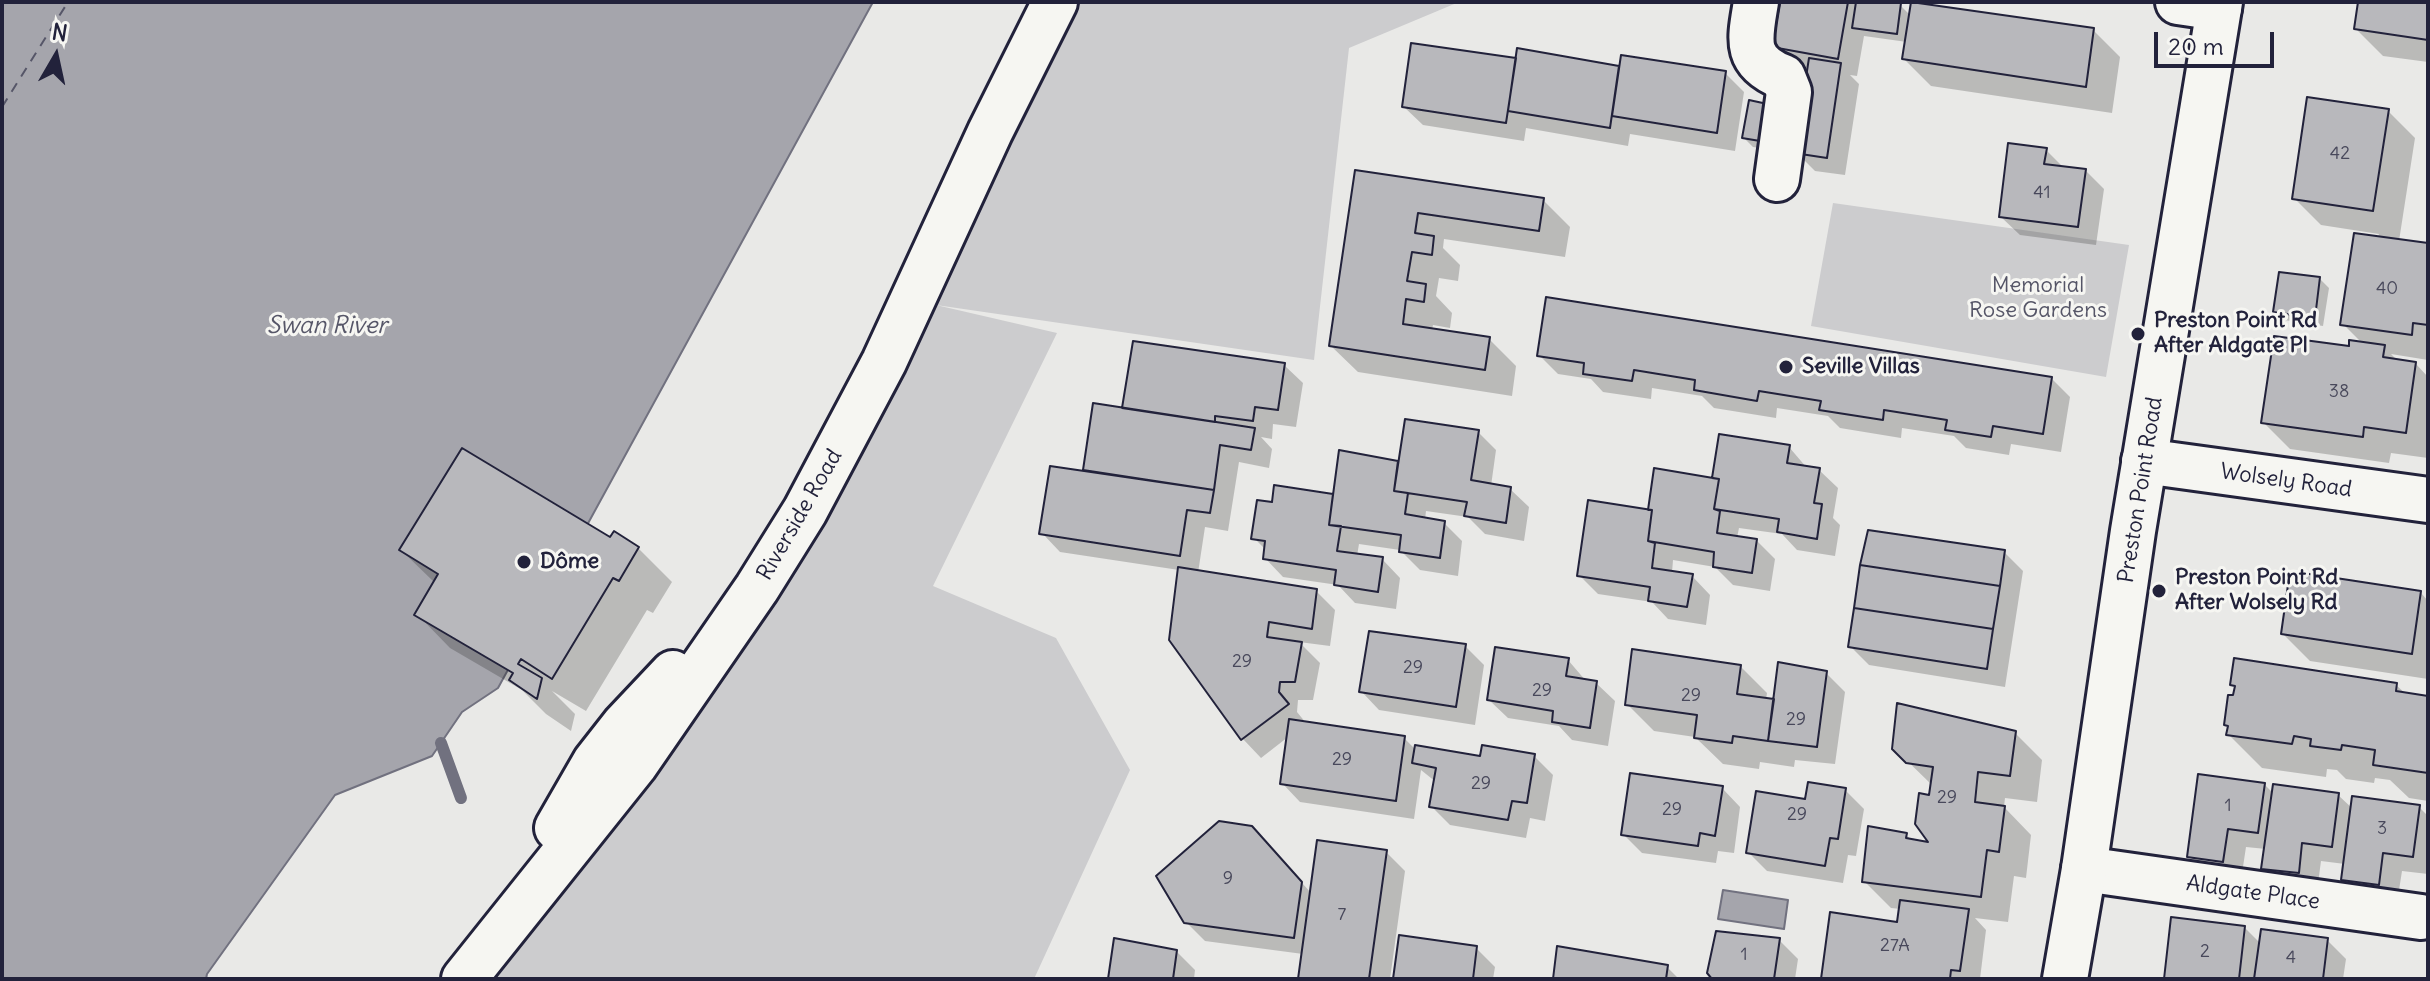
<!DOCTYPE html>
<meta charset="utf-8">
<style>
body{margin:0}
#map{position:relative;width:2430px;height:981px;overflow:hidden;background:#e9e9e7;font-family:Delius,sans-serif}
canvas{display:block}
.frame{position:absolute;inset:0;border:4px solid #22223b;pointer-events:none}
.north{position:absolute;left:16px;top:16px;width:80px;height:80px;-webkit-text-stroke:6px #f6f6f2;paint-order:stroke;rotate:9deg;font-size:22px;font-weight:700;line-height:32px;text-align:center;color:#22223b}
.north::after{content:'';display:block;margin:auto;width:28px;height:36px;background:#22223b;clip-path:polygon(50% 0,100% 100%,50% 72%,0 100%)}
.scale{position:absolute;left:2154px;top:32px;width:120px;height:36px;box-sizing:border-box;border:4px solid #22223b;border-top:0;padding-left:10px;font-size:24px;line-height:28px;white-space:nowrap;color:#22223b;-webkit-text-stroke:6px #f6f6f2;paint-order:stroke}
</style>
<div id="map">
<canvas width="2430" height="981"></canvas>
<div class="frame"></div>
<div class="north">N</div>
<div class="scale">20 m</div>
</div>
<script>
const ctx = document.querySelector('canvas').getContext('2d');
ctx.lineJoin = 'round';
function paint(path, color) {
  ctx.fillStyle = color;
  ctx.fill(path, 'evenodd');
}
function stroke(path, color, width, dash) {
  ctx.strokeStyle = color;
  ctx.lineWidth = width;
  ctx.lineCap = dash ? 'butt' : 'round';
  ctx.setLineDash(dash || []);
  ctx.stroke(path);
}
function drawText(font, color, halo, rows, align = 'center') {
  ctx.font = font + ' Delius,sans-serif';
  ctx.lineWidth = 6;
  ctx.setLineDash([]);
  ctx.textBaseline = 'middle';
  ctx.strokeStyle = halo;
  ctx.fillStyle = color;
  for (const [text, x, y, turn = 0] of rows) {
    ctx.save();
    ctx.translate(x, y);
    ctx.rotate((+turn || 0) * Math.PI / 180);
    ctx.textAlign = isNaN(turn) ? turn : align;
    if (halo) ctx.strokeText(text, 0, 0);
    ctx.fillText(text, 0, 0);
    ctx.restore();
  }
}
const green = new Path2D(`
 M 1077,2 L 1459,2 L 1349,48 L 1314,360 L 936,305 L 1057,333 L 933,586 L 1056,638 L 1130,770 L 1034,979 L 484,979 L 921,302 Z
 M 1833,203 L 2129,245 L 2106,377 L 1811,326 Z`);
const water = new Path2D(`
 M 2,2 L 873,2 L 498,688 L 462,712 L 432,756 L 335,795 L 207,974 L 206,979 L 2,979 Z
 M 1723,890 L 1788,900 L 1784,929 L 1718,919 Z`);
const shadow = new Path2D(`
 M 1782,2 L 1875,2 L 1900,5 L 1911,16 L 2093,30 L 2120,57 L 2112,113 L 1931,86 L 1904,59 L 1907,42 L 1864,36 L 1857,76 L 1850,75 L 1859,84 L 1845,175 L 1815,171 L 1796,152 L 1809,68 L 1793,65 L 1774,46 Z
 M 2360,2 L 2428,2 L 2428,62 L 2383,56 L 2356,29 Z
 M 1518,50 L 1621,68 L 1725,73 L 1744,92 L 1735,151 L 1630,134 L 1628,146 L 1526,128 L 1524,141 L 1423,125 L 1404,107 L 1517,60 Z
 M 2388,111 L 2415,138 L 2399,241 L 2428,245 L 2428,360 L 2391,354 L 2398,361 L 2416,364 L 2428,377 L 2428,458 L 2391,453 L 2389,463 L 2290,449 L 2263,422 L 2350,348 L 2363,344 L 2343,324 L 2379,234 L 2321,225 L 2294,198 Z
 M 1780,116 L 1774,150 L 1753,147 L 1744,138 Z
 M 2046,150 L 2064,168 L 2085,170 L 2104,189 L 2096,245 L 2020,235 L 2001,217 Z
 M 1357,172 L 1543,200 L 1570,227 L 1565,257 L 1444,239 L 1443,248 L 1460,265 L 1458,281 L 1439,278 L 1436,296 L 1452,313 L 1450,328 L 1433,325 L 1432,330 L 1489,339 L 1516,366 L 1512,396 L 1358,372 L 1331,346 Z
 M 2320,279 L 2329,288 L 2323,326 L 2284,320 L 2275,311 Z
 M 1539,355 L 2051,378 L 2070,397 L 2061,452 L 2011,444 L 2009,455 L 1966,448 L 1954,436 L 1902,428 L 1901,438 L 1840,428 L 1828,416 L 1777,408 L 1776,418 L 1714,408 L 1702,396 L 1652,388 L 1651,399 L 1603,392 L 1591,379 L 1558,374 Z
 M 1284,365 L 1303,383 L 1296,427 L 1273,424 L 1272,439 L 1261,437 L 1272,449 L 1269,468 L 1239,462 L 1228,531 L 1205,527 L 1198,573 L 1316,591 L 1335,610 L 1330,646 L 1299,642 L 1320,663 L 1313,700 L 1298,700 L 1297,712 L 1306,723 L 1404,738 L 1416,750 L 1482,758 L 1534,756 L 1553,775 L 1545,821 L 1530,818 L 1526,838 L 1450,825 L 1431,806 L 1436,782 L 1421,770 L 1414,819 L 1300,802 L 1282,783 L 1288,737 L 1261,758 L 1243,739 L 1172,639 L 1179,570 L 1060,552 L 1042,533 L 1084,472 L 1095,405 L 1124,410 Z
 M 1478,432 L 1496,450 L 1491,486 L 1510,489 L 1529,507 L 1524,541 L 1485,534 L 1468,517 L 1426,511 L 1425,520 L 1444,523 L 1462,541 L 1458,576 L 1420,570 L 1400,550 L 1359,544 L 1357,556 L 1382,559 L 1400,578 L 1396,609 L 1355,603 L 1338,585 L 1283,577 L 1265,558 L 1266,550 L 1254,538 L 1273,504 L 1276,487 L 1335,496 L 1341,453 L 1400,463 Z
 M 1789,447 L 1807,468 L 1819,470 L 1838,488 L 1833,518 L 1840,525 L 1835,556 L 1797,550 L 1782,534 L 1739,528 L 1737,538 L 1756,540 L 1775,559 L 1770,591 L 1733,585 L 1715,567 L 1673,560 L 1672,573 L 1692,576 L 1710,595 L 1706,625 L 1668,619 L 1652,602 L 1598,594 L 1579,575 L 1649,512 Z
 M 611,540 L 638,548 L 672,582 L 653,613 L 647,610 L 586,711 L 552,691 L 575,714 L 571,731 L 546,714 L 522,690 L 450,648 L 417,614 L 435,583 L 401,550 Z
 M 2004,552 L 2023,571 L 2005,687 L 1869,665 L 1850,646 Z
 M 2421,593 L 2428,601 L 2428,679 L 2310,661 L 2283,634 Z
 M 1465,646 L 1484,665 L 1475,725 L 1379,710 L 1361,691 Z
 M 1568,660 L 1586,681 L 1596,683 L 1615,701 L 1608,746 L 1572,740 L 1559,726 L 1508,718 L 1489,700 Z
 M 1740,666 L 1767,693 L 1766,700 L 1775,701 L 1826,673 L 1845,692 L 1835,764 L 1795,760 L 1794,767 L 1760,762 L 1759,769 L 1723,764 L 1695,737 L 1654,731 L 1627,704 Z
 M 2232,684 L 2396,685 L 2406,694 L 2428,698 L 2428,801 L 2409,798 L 2390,780 L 2375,778 L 2374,783 L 2346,779 L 2337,770 L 2327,769 L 2326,777 L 2262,768 L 2228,734 L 2229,728 L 2226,724 L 2236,688 Z
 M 2015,733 L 2042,760 L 2037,802 L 2005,798 L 2004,807 L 2031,835 L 2026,878 L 2014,876 L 2008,922 L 1975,918 L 1986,930 L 1980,979 L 1823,979 L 1899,924 L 1901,909 L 1891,908 L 1864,881 L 1906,835 L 1913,841 L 1932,844 L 1933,786 L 1894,748 Z
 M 2264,784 L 2274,794 L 2338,795 L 2353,809 L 2419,807 L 2428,816 L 2428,874 L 2402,871 L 2397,903 L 2362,898 L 2343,879 L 2345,864 L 2321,861 L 2317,891 L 2282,887 L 2263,868 L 2266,849 L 2246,847 L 2241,880 L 2208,875 L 2189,856 Z
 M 1722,788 L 1740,807 L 1734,853 L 1718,851 L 1716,863 L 1642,853 L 1623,834 Z
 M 1845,790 L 1864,809 L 1856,856 L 1848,855 L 1843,883 L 1767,871 L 1748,852 L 1807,802 Z
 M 1252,827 L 1311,893 L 1386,852 L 1405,871 L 1390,979 L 1300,979 L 1303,954 L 1205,941 L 1186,922 Z
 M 2244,927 L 2261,944 L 2327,940 L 2346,959 L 2343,979 L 2166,979 Z
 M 1779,940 L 1798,959 L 1795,979 L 1714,979 Z
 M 1476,948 L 1495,967 L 1493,979 L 1395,979 Z
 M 1176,951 L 1195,970 L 1194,979 L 1110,979 Z
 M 1667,967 L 1679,979 L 1555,979 Z`);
const stream = new Path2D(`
 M 441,743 L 461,798`);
const ferry = new Path2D(`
 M 2,107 L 68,2`);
const building = new Path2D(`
 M 1780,2 L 1848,2 L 1838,59 L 1772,47 Z
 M 1856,2 L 1901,3 L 1897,34 L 1852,28 Z
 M 1911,2 L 2094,28 L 2086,87 L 1902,59 Z
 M 2358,2 L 2428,2 L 2428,40 L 2354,29 Z
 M 1411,43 L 1516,58 L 1506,123 L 1402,107 Z
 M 1517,48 L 1619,66 L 1610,128 L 1508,111 Z
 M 1621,55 L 1726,71 L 1717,133 L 1612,116 Z
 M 1809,58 L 1841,63 L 1827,158 L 1794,153 Z
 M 2307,97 L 2389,109 L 2373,211 L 2292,199 Z
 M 1749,100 L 1772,105 L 1766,142 L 1742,138 Z
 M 2008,143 L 2047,148 L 2044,164 L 2086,169 L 2078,227 L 1999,217 Z
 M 1355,170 L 1544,198 L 1539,231 L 1418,213 L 1415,233 L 1434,236 L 1432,255 L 1412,252 L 1407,281 L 1426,284 L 1424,302 L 1406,299 L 1403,324 L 1490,337 L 1485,370 L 1329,346 Z
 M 2354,233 L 2428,243 L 2428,325 L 2413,323 L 2412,335 L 2340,325 Z
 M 2279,272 L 2320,277 L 2315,318 L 2273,312 Z
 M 1546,297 L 2052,377 L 2043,434 L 1993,426 L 1991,437 L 1945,430 L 1947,420 L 1884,410 L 1883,420 L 1819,410 L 1821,401 L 1759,391 L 1757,401 L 1694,390 L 1695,380 L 1634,370 L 1632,381 L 1583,374 L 1584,363 L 1537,356 Z
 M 2274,336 L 2349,346 L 2349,340 L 2385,345 L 2383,357 L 2416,362 L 2406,433 L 2364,427 L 2363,437 L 2261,423 Z
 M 1133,341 L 1285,363 L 1278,410 L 1255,407 L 1253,421 L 1215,416 L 1215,422 L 1122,408 Z
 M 1093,403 L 1255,428 L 1251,450 L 1220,445 L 1214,490 L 1083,470 Z
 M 1405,419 L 1479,430 L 1471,480 L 1511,487 L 1506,523 L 1464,516 L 1467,502 L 1394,491 Z
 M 1719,434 L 1790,445 L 1787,463 L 1820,468 L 1814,503 L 1822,504 L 1817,539 L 1777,532 L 1779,519 L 1714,509 L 1719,479 L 1712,478 Z
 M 462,448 L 610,537 L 614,531 L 639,547 L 619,581 L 613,578 L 552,679 L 521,659 L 518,664 L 542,678 L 537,699 L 509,680 L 513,673 L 414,615 L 438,574 L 399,550 Z
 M 1339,450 L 1398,461 L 1394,491 L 1408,493 L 1405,514 L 1445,521 L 1440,558 L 1399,552 L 1401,535 L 1329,525 Z
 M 1050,466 L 1214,490 L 1210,513 L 1187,510 L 1180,556 L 1039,534 Z
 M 1654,468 L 1719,479 L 1714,509 L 1720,511 L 1717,533 L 1757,539 L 1752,573 L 1713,567 L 1714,552 L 1648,541 L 1652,510 L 1648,510 Z
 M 1274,485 L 1333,494 L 1329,525 L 1341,526 L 1337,551 L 1383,557 L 1378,592 L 1334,585 L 1336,570 L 1263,559 L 1265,541 L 1251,539 L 1257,500 L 1272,502 Z
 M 1588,500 L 1652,510 L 1648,541 L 1655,543 L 1652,568 L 1693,574 L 1687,607 L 1648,601 L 1650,587 L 1577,576 Z
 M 1868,530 L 2005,550 L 2000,586 L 1860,565 Z
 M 1860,565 L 2000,586 L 1993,629 L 1854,608 Z
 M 1178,567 L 1317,589 L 1312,629 L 1269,622 L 1267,637 L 1302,642 L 1295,682 L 1280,682 L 1279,692 L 1289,704 L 1241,740 L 1169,640 Z
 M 2290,571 L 2421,591 L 2412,654 L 2281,634 Z
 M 1854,608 L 1993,629 L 1987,669 L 1848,647 Z
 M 1369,631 L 1466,644 L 1456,707 L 1359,692 Z
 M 1495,647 L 1569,658 L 1566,676 L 1597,681 L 1590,728 L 1552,722 L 1553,711 L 1487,700 Z
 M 1632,649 L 1741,665 L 1737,694 L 1774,699 L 1768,741 L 1733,736 L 1732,743 L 1694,738 L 1697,715 L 1625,705 Z
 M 2234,658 L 2397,683 L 2396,691 L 2428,696 L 2428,773 L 2373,765 L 2375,750 L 2342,745 L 2341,750 L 2310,746 L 2311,739 L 2294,736 L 2292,744 L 2226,735 L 2228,726 L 2224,725 L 2228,695 L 2233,695 L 2235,686 L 2230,685 Z
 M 1778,662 L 1827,671 L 1817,747 L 1768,741 Z
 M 1897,703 L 2016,731 L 2010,776 L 1978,772 L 1975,802 L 2005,806 L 1999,852 L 1987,850 L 1981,897 L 1862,882 L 1868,826 L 1907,833 L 1906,838 L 1928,842 L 1915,824 L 1919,793 L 1929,795 L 1933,767 L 1906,763 L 1892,749 Z
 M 1289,719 L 1405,736 L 1396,801 L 1280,784 Z
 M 1415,745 L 1480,756 L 1482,745 L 1535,754 L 1527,803 L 1512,801 L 1508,820 L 1429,807 L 1436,768 L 1412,763 Z
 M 1630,773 L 1723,786 L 1715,836 L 1700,833 L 1698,846 L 1621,835 Z
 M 2198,774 L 2265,783 L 2258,833 L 2228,829 L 2223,862 L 2187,857 Z
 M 1808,782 L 1846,788 L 1838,839 L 1830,838 L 1825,866 L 1746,853 L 1756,791 L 1805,799 Z
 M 2273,784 L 2339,793 L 2332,847 L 2302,843 L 2299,873 L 2261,869 Z
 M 2352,796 L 2420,805 L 2413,857 L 2383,853 L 2379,885 L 2341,880 Z
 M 1219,821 L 1252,826 L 1302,882 L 1294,938 L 1184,923 L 1156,876 Z
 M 1317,840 L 1387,850 L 1369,979 L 1298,979 Z
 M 1900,900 L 1969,909 L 1960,971 L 1951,970 L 1950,979 L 1821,979 L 1830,912 L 1897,922 Z
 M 2171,917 L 2245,926 L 2239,979 L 2164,979 Z
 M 2261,929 L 2328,938 L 2323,979 L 2254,979 Z
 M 1716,931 L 1780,938 L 1774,979 L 1712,979 L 1707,973 Z
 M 1399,935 L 1477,946 L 1473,979 L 1393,979 Z
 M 1114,938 L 1177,950 L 1173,979 L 1108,979 Z
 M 1557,946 L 1668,965 L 1666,979 L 1553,979 Z`);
const minor = new Path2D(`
 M 1756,2 C 1750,39 1743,61 1783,77 L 1789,92 L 1777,179
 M 2178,2 L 2219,8
 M 2144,461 L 2428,500
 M 557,828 L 595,762 L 624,725 L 673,673
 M 2084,869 L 2421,917
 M 464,979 L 635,765 L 757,588 L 805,511 L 884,362 L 990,132 L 1055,2`);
const major = new Path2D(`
 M 2065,979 L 2084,869 L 2133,531 L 2220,2`);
const markers = [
 [2138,334,8,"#22223b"],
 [1786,367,8,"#22223b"],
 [524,562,8,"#22223b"],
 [2159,591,8,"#22223b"]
];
const numberNames = [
 ["42",2340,154],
 ["41",2042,193],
 ["40",2387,289],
 ["38",2339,392],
 ["29",1242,662],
 ["29",1413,668],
 ["29",1542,691],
 ["29",1691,696],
 ["29",1796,720],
 ["29",1342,760],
 ["29",1481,784],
 ["29",1947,798],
 ["1",2228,806],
 ["29",1672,810],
 ["29",1797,815],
 ["3",2382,829],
 ["9",1228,879],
 ["7",1342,915],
 ["27A",1895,946],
 ["2",2205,952],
 ["1",1744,955],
 ["4",2291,958]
];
const parkNames = [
 ["Memorial",2038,286],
 ["Rose Gardens",2038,311]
];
const poiNames = [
 ["Preston Point Rd",2154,321],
 ["After Aldgate Pl",2154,346],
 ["Seville Villas",1802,367],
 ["Dôme",540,562],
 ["Preston Point Rd",2175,578],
 ["After Wolsely Rd",2175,603]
];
const streetNames = [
 ["Wolsely Road",2286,481,8],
 ["Preston Point Road",2141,490,-81],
 ["Riverside Road",800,515,-60],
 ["Aldgate Place",2253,893,8]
];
const waterNames = [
 ["Swan River",327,326]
];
paint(green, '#ccccce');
paint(water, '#a5a5ac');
stroke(water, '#71717f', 2);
paint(shadow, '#0003');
stroke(stream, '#71717f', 12);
stroke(ferry, '#565668', 2, [10, 8]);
paint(building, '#b8b8bc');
stroke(building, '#22223b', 2);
stroke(minor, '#22223b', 50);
stroke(major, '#22223b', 50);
stroke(minor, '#f6f6f2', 44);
stroke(major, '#f6f6f2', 44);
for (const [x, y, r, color] of markers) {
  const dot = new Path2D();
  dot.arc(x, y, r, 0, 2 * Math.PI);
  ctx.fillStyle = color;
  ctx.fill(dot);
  stroke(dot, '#f6f6f2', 3);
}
drawText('18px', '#48485b', null, numberNames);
drawText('22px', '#555567', '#f6f6f2', parkNames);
drawText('bold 22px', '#22223b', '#f6f6f2', poiNames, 'left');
drawText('22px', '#22223b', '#f6f6f2', streetNames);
drawText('italic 24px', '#565668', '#f6f6f2', waterNames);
</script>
